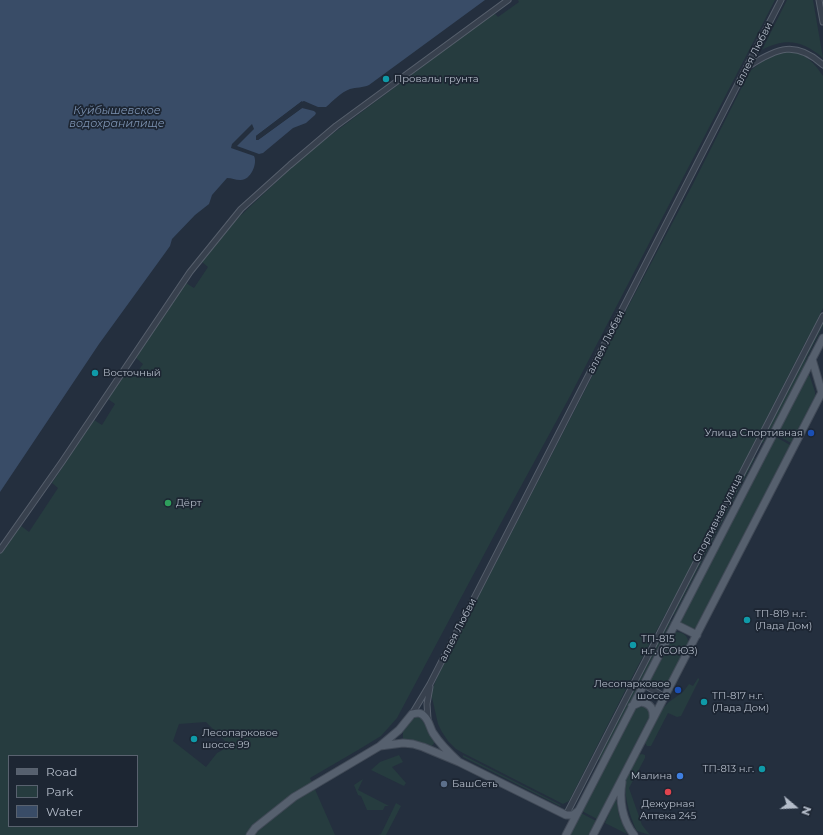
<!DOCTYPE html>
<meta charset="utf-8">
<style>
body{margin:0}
#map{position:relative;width:823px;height:835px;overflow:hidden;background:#242f3e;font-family:Montserrat,sans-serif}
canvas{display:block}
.legend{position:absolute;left:8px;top:755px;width:130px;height:72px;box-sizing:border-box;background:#1d2633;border:1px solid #59626f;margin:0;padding:5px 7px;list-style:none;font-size:12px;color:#b4bcc9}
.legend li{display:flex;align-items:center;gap:8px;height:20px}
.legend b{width:20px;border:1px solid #59626f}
.north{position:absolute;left:775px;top:787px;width:40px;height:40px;-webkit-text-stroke:3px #1d2633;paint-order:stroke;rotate:109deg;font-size:11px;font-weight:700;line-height:16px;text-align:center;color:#b4bcc9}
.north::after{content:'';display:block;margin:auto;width:14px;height:18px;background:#b4bcc9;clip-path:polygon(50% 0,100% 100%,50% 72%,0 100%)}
</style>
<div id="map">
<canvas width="823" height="835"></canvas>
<ul class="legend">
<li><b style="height:5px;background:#56606e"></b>Road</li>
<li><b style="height:11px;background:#263c3f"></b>Park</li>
<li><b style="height:11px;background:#394c67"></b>Water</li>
</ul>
<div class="north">N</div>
</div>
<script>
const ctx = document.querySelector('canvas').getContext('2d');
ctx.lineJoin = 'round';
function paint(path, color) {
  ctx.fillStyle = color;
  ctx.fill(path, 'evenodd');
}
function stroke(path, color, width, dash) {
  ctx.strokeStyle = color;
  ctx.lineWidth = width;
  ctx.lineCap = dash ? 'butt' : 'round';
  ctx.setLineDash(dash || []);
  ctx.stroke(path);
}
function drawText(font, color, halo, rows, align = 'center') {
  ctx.font = font + ' Montserrat,sans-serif';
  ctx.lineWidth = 3.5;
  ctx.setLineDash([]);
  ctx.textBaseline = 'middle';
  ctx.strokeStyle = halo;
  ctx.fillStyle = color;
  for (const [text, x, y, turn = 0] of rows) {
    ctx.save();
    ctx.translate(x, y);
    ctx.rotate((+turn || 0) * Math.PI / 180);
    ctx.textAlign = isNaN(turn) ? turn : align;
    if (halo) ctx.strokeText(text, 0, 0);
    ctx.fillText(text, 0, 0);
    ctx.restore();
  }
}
const green = new Path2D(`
 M 518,0 L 775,0 L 569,398 L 496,532 L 397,718 L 381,736 L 358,750 L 310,778 L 335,835 L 0,835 L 0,554 L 20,525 L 29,532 L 58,488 L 52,483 L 94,420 L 102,425 L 115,404 L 108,399 L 126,372 L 134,377 L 143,364 L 136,358 L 142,348 L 186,283 L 194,288 L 208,267 L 202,262 L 237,219 L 307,153 L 494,13 L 498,17 L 519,2 ZM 206,722 L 227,743 L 228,747 L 217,753 L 206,767 L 173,741 L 179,724 ZM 9,756 L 137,756 L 137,826 L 9,826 Z
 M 787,0 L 813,0 L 823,58 C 803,41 786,37 762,50 Z
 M 792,51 C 807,55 815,64 823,76 L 823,308 L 817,320 L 817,322 L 814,326 L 814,328 L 807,339 L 682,584 C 642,655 606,729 569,801 L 563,804 L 463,753 L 456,749 L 448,741 L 442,732 L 438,724 L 431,693 L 438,675 L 629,305 L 693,184 L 750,71 L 768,57 L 778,53 Z
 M 823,318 L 823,326 L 807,357 L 802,372 L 774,425 L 768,433 L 763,443 L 759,441 Z
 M 807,375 L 809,375 L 810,377 L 815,392 L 815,396 L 791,443 L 777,435 Z
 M 776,437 L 790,445 L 696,627 L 692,630 L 681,623 L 681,620 Z
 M 752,457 L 755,458 L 674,615 L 671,614 Z
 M 667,619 L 671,621 L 604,755 L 600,760 L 596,758 Z
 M 676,632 C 683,632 689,636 688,644 L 667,684 C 662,689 656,688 651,684 L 651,679 Z
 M 698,678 L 699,679 L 699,680 L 681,716 L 677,717 L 668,713 L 651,746 L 647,746 L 645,743 L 663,708 L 669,702 L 683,692 L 689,684 L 693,686 Z
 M 639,706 C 647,705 650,710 649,717 L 597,819 L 582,811 L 634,710 Z
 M 414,717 L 419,717 C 424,721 431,735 435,742 L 432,746 L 424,743 L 405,740 L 403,738 L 403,730 Z
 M 642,754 L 645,755 L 645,758 L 629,788 L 642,825 L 650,835 L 637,831 C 631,820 623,794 626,781 C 628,772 635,763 639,755 Z
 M 399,755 L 403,762 L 392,767 L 406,783 L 404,786 L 371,770 L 380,762 Z
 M 463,755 L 561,805 L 560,806 L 463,757 Z
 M 363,779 L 358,790 L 389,806 L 385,806 L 383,810 L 367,810 L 361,796 L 358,795 L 354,785 Z
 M 616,798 L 619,816 L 627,834 L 605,823 Z
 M 396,803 L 401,806 L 386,835 L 378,835 L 381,834 Z
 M 581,813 L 596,821 L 588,835 L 570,835 Z`);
const water = new Path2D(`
 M 0,0 L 485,0 L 369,85 C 363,88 356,87 350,89 C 341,92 333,101 326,107 L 318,107 L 304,101 L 301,102 L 256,136 L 256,140 L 258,140 L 302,108 L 314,111 L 316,113 L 315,115 L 306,123 L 293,128 L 263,153 L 259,154 L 237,146 L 254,129 L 252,124 L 232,144 L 231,148 L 254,156 C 258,164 250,181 240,180 C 235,180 232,178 227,178 L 212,195 L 209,204 L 195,215 L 172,239 L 170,246 L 165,253 L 99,344 L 0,492 Z`);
const pier = new Path2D(`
 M 302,101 L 302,104 L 257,137 L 299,107 L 302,106 L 302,108 L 258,140 L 256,140 L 256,136 Z`);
const minor = new Path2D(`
 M 819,0 L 823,22
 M 749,66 C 777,48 796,40 823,65
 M 0,550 L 62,462 L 190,272 L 241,209 L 290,165 L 336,126 L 508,0
 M 644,685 L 660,694
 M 412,714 L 430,684 L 781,0
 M 428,719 L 427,704 L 430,687
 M 566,815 L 823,316`);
const major = new Path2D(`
 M 812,359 L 822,393
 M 675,624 L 697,635
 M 632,706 L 641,702 C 650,703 654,709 653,718
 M 380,746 L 403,743 L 413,744 L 423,747 L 459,762 L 566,815 L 573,815 L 578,811
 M 622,782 C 619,800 622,820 634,835
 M 250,835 L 255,828 L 294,797 L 380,746 L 399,730 L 412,714 C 417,713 421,712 424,716 C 429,720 430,728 433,733 C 440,744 449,753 459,762
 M 566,835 L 823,338
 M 593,835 L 823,390`);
const markers = [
 [386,79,4,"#0f9aa8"],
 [95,373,4,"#0f9aa8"],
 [811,433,4,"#1a4fb4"],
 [168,503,4,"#2e9e5b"],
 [747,620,4,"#0f9aa8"],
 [633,645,4,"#0f9aa8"],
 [678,690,4,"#1a4fb4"],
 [704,702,4,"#0f9aa8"],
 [194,739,4,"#0f9aa8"],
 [762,769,4,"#0f9aa8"],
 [680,776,4,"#3f7fe0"],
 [444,784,4,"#5c6f8a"],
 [668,792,4,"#e0444e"]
];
const streetNames = [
 ["аллея Любви",754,54,-63],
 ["аллея Любви",606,342,-63],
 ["Спортивная улица",718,518,-63],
 ["аллея Любви",458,630,-63]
];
const poiNames = [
 ["Провалы грунта",394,79],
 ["Восточный",103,373],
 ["Улица Спортивная",803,433,"right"],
 ["Дёрт",176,503],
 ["ТП-819 н.г.",755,614],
 ["(Лада Дом)",755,626],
 ["ТП-815",641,639],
 ["н.г. (СОЮЗ)",641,651],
 ["Лесопарковое",670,684,"right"],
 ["шоссе",670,696,"right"],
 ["ТП-817 н.г.",712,696],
 ["(Лада Дом)",712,708],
 ["Лесопарковое",202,733],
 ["шоссе 99",202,745],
 ["ТП-813 н.г.",754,769,"right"],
 ["Малина",672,776,"right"],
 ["БашСеть",452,784],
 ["Дежурная",668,804,"center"],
 ["Аптека 245",668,816,"center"]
];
const waterNames = [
 ["Куйбышевское",117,111],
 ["водохранилище",117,124]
];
paint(green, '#263c3f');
paint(water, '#394c67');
paint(pier, '#242f3e');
stroke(minor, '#565f6c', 7);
stroke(major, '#414a57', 9);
stroke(minor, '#38414e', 5);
stroke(major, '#56606e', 7);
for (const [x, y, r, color] of markers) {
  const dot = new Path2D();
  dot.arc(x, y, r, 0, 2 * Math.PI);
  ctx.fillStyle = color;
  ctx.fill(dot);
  stroke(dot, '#1d2633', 1.5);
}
drawText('10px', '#b4bcc9', '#1d2633', streetNames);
drawText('10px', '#b4bcc9', '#1d2633', poiNames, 'left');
drawText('italic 11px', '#7c92b1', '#1d2633', waterNames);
</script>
